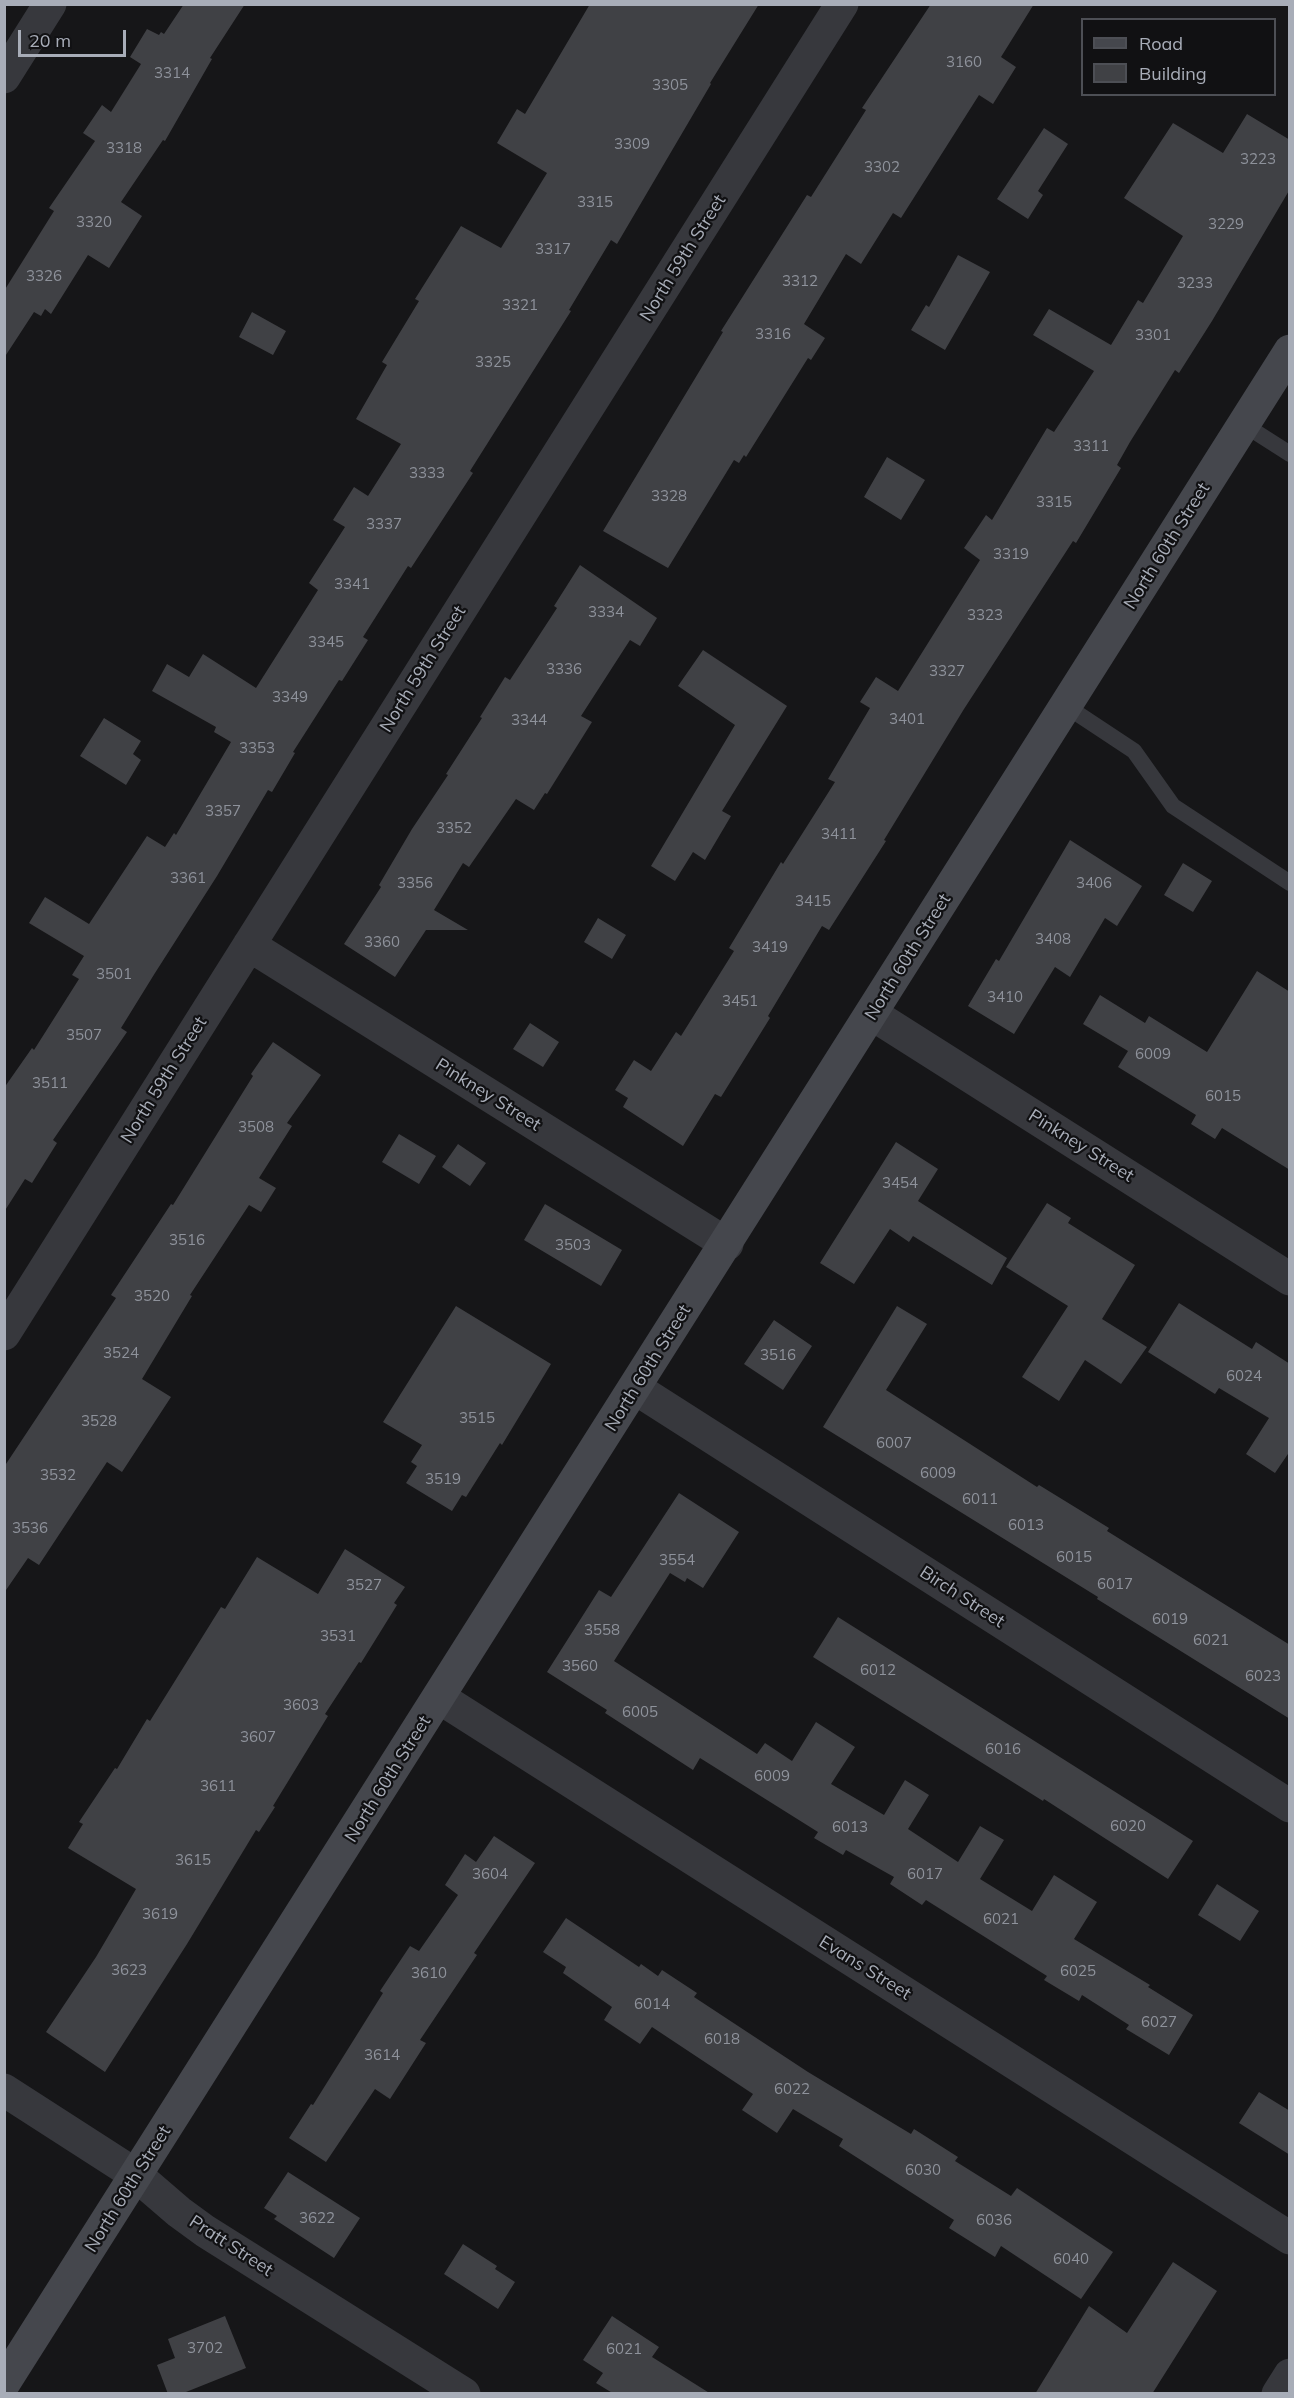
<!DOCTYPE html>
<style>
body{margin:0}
#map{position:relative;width:1294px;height:2398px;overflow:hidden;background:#161618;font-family:Mulish,sans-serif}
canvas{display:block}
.frame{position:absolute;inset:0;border:6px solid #a8adb8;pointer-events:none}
.legend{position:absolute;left:1081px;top:18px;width:195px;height:78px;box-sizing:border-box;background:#111113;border:2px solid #4d4f55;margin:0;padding:8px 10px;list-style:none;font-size:18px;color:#a8adb8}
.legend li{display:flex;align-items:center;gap:12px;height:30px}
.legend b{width:30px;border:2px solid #4d4f55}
.scale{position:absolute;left:18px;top:30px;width:108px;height:27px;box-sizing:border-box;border:3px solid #a8adb8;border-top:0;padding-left:8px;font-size:18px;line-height:21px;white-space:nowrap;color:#a8adb8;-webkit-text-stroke:4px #111113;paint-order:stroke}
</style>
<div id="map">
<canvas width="1294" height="2398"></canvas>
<div class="frame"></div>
<ul class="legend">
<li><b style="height:8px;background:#45474d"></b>Road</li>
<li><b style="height:16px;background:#404145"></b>Building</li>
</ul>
<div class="scale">20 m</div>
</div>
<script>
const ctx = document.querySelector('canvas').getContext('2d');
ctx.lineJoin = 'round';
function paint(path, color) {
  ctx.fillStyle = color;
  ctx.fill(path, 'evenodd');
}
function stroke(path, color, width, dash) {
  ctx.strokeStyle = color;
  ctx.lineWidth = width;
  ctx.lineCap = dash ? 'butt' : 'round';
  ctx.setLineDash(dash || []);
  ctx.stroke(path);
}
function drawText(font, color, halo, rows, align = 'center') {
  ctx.font = font + ' Mulish,sans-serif';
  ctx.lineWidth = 4.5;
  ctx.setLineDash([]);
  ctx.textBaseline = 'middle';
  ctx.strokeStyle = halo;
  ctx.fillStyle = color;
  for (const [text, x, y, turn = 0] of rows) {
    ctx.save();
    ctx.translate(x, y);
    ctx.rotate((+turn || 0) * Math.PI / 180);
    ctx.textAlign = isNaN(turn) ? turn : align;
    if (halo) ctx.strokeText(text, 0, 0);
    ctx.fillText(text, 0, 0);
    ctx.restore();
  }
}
const building = new Path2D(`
 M 184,4 L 245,4 L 210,58 L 212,59 L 165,141 L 163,140 L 121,202 L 142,216 L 109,268 L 88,255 L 51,314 L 45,309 L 41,316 L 34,312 L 4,358 L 4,291 L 54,211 L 49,208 L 95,141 L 83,133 L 102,105 L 111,112 L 141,64 L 130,57 L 147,29 L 159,35 L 161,32 L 164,34 Z
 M 590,4 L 759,4 L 710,83 L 711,84 L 617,244 L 611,240 L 569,310 L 571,311 L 470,471 L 473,473 L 411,568 L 408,566 L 363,637 L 368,640 L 342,681 L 339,680 L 293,752 L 295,753 L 272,792 L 268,790 L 217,876 L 155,973 L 121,1028 L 127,1032 L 53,1140 L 57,1143 L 32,1183 L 25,1179 L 4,1212 L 4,1088 L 32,1048 L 34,1050 L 79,979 L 72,975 L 84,956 L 29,923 L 45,897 L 89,924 L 147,836 L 165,847 L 174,833 L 176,835 L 231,742 L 214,732 L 216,727 L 152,691 L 167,664 L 189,677 L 203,654 L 256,688 L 318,590 L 309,583 L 345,527 L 333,520 L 354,487 L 368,496 L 401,444 L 356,419 L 387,365 L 382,362 L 419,301 L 415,299 L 461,226 L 501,248 L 547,173 L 497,143 L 517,109 L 525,114 Z
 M 931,4 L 1034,4 L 1001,57 L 1016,67 L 993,104 L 979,95 L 901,218 L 893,213 L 861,264 L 846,254 L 804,324 L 825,338 L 811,360 L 808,358 L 746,457 L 744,455 L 739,463 L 734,460 L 668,568 L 603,531 L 723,332 L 721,331 L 807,195 L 811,197 L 866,110 L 862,108 Z
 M 1247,114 L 1290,140 L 1290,189 L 1212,321 L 1179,373 L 1175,370 L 1130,442 L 1117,465 L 1121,468 L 1076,543 L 1073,541 L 964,709 L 884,840 L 886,841 L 829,930 L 822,926 L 768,1016 L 770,1018 L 721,1097 L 715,1094 L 683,1146 L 623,1107 L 628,1098 L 615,1090 L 634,1060 L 651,1071 L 676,1032 L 681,1036 L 734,951 L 729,948 L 781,862 L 783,864 L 835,782 L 828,779 L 870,708 L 860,702 L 876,677 L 898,691 L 980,560 L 964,548 L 986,515 L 992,520 L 1047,428 L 1054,432 L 1094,371 L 1033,335 L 1049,309 L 1111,345 L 1138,300 L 1143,303 L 1183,236 L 1124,198 L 1173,123 L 1223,153 Z
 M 1044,128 L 1068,144 L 1038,191 L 1043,195 L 1028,219 L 997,199 Z
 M 958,255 L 990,272 L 945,350 L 911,330 L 926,305 L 929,307 Z
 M 252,312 L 286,331 L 273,355 L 239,337 Z
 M 887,457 L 925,480 L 901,520 L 864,497 Z
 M 580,565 L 657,618 L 640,646 L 630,640 L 581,716 L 592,722 L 547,794 L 545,793 L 534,810 L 516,799 L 469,867 L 463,863 L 434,910 L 468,930 L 426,930 L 395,977 L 344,944 L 381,887 L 379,885 L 412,829 L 448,775 L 446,774 L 482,718 L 480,717 L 505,677 L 510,680 L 557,608 L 554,606 Z
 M 703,650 L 787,706 L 722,811 L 731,816 L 705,860 L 693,852 L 675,881 L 651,866 L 735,725 L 678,686 Z
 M 104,718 L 141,741 L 133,754 L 141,760 L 126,785 L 80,756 Z
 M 1070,840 L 1142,886 L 1117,926 L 1105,918 L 1070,977 L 1055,967 L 1014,1034 L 968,1006 L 996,959 L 999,961 Z
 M 1183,863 L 1212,881 L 1193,912 L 1164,895 Z
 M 598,918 L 626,935 L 612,959 L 584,942 Z
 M 1257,971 L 1290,992 L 1290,1170 L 1222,1128 L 1215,1139 L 1191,1124 L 1196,1115 L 1118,1067 L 1128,1051 L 1083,1024 L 1100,995 L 1145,1023 L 1149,1016 L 1207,1052 Z
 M 530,1023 L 559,1042 L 543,1067 L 513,1049 Z
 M 273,1042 L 321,1075 L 287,1123 L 292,1126 L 259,1178 L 276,1188 L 261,1212 L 249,1205 L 190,1295 L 192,1296 L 142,1379 L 171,1397 L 122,1472 L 107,1462 L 39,1565 L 28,1558 L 4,1593 L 4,1467 L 116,1298 L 111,1295 L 171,1204 L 173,1205 L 253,1076 L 251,1074 Z
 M 399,1134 L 436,1156 L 419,1184 L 382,1162 Z
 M 896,1142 L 938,1169 L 918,1201 L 1007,1258 L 992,1285 L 913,1236 L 909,1242 L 890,1229 L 854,1284 L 820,1263 Z
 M 458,1144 L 486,1163 L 470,1186 L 442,1167 Z
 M 1047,1203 L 1071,1218 L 1068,1223 L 1135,1265 L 1102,1319 L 1147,1347 L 1121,1384 L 1085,1360 L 1059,1401 L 1022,1377 L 1068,1306 L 1006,1267 Z
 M 545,1204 L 622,1250 L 601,1286 L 524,1240 Z
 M 1179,1303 L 1252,1349 L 1256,1342 L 1290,1364 L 1290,1451 L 1275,1473 L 1246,1454 L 1269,1418 L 1219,1388 L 1215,1394 L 1148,1352 Z
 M 456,1306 L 551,1364 L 502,1445 L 500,1443 L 466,1497 L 462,1495 L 452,1511 L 406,1483 L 417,1466 L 411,1462 L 422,1445 L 383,1422 Z
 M 897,1306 L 927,1324 L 886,1390 L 1037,1487 L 1039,1485 L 1109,1528 L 1107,1531 L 1290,1645 L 1290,1719 L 1097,1599 L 1098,1597 L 823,1427 Z
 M 774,1320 L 812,1346 L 783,1390 L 744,1364 Z
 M 679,1493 L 739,1532 L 703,1588 L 687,1578 L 685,1582 L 670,1573 L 614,1661 L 757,1754 L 765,1743 L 792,1761 L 816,1722 L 855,1747 L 831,1784 L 884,1815 L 905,1780 L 929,1795 L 908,1829 L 958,1862 L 980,1826 L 1004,1840 L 980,1879 L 1032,1911 L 1054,1875 L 1097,1902 L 1074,1939 L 1150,1985 L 1148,1987 L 1193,2015 L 1169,2055 L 1126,2029 L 1129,2025 L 1082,1995 L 1079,2001 L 1044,1980 L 1047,1976 L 926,1900 L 922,1905 L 890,1884 L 894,1877 L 846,1850 L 843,1855 L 814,1838 L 818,1832 L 700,1758 L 693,1770 L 605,1713 L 607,1710 L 547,1672 L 599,1590 L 611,1597 Z
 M 345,1549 L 405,1587 L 394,1603 L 397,1605 L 361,1663 L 359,1662 L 325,1714 L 328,1716 L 273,1806 L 275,1807 L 259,1832 L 256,1830 L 187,1944 L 105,2072 L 46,2032 L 96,1957 L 136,1889 L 68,1848 L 83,1824 L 79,1822 L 115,1768 L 117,1769 L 147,1719 L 150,1721 L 221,1607 L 225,1609 L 257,1557 L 318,1594 Z
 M 838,1617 L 1193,1841 L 1168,1879 L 1044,1799 L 1043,1801 L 813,1657 Z
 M 494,1836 L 535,1863 L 474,1953 L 477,1955 L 420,2040 L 426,2043 L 390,2099 L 375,2089 L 326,2162 L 289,2138 L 311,2104 L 313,2105 L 383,1993 L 380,1991 L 410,1946 L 419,1951 L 458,1895 L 445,1885 L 465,1854 L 476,1862 Z
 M 1217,1884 L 1259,1911 L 1240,1941 L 1198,1915 Z
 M 566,1918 L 639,1967 L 641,1964 L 658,1976 L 662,1970 L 697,1993 L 694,1997 L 808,2072 L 911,2134 L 914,2129 L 958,2157 L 955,2161 L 1011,2196 L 1017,2188 L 1113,2252 L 1081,2299 L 1001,2246 L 995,2257 L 949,2228 L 954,2220 L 839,2146 L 843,2139 L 793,2109 L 777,2133 L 742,2110 L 753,2094 L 652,2027 L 640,2044 L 604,2020 L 612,2007 L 563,1973 L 566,1967 L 543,1952 Z
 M 1259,2092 L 1290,2111 L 1290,2155 L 1239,2123 Z
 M 288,2172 L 360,2218 L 334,2258 L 274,2219 L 277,2216 L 264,2208 Z
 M 463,2244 L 497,2266 L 495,2269 L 515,2282 L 498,2309 L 444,2274 Z
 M 1173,2262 L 1217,2291 L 1152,2394 L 1035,2394 L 1089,2306 L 1127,2333 Z
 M 225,2316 L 246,2368 L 181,2394 L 168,2394 L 157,2365 L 175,2358 L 168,2339 Z
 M 612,2316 L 659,2347 L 652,2357 L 711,2394 L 614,2394 L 596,2383 L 603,2373 L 583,2360 Z`);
const lane = new Path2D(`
 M 1243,424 L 1290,454
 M 1066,706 L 1134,751 L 1173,806 L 1290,883`);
const street = new Path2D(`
 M 4,77 L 50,4
 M 249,945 L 727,1244
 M 872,1014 L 1290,1279
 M 4,1334 L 842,4
 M 635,1388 L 1290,1806
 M 440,1698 L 1290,2238
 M 4,2090 L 136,2175 L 179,2212 L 205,2231 L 464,2394
 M 1278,2394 L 1290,2375`);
const secondary = new Path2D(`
 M 4,2383 L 1290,351`);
const numberNames = [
 ["3160",964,62],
 ["3314",172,73],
 ["3305",670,85],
 ["3309",632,144],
 ["3318",124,148],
 ["3223",1258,159],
 ["3302",882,167],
 ["3315",595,202],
 ["3320",94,222],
 ["3229",1226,224],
 ["3317",553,249],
 ["3326",44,276],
 ["3312",800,281],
 ["3233",1195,283],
 ["3321",520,305],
 ["3316",773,334],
 ["3301",1153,335],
 ["3325",493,362],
 ["3311",1091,446],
 ["3333",427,473],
 ["3328",669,496],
 ["3315",1054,502],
 ["3337",384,524],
 ["3319",1011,554],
 ["3341",352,584],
 ["3334",606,612],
 ["3323",985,615],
 ["3345",326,642],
 ["3336",564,669],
 ["3327",947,671],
 ["3349",290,697],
 ["3401",907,719],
 ["3344",529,720],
 ["3353",257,748],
 ["3357",223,811],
 ["3352",454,828],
 ["3411",839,834],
 ["3361",188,878],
 ["3356",415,883],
 ["3406",1094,883],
 ["3415",813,901],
 ["3408",1053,939],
 ["3360",382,942],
 ["3419",770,947],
 ["3501",114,974],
 ["3410",1005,997],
 ["3451",740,1001],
 ["3507",84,1035],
 ["6009",1153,1054],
 ["3511",50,1083],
 ["6015",1223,1096],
 ["3508",256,1127],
 ["3454",900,1183],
 ["3516",187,1240],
 ["3503",573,1245],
 ["3520",152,1296],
 ["3524",121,1353],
 ["3516",778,1355],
 ["6024",1244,1376],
 ["3515",477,1418],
 ["3528",99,1421],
 ["6007",894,1443],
 ["6009",938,1473],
 ["3532",58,1475],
 ["3519",443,1479],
 ["6011",980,1499],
 ["6013",1026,1525],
 ["3536",30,1528],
 ["6015",1074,1557],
 ["3554",677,1560],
 ["6017",1115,1584],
 ["3527",364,1585],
 ["6019",1170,1619],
 ["3558",602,1630],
 ["3531",338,1636],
 ["6021",1211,1640],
 ["3560",580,1666],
 ["6012",878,1670],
 ["6023",1263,1676],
 ["3603",301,1705],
 ["6005",640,1712],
 ["3607",258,1737],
 ["6016",1003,1749],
 ["6009",772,1776],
 ["3611",218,1786],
 ["6020",1128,1826],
 ["6013",850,1827],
 ["3615",193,1860],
 ["3604",490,1874],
 ["6017",925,1874],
 ["3619",160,1914],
 ["6021",1001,1919],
 ["3623",129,1970],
 ["6025",1078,1971],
 ["3610",429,1973],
 ["6014",652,2004],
 ["6027",1159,2022],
 ["6018",722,2039],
 ["3614",382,2055],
 ["6022",792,2089],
 ["6030",923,2170],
 ["3622",317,2218],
 ["6036",994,2220],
 ["6040",1071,2259],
 ["3702",205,2348],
 ["6021",624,2349]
];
const streetNames = [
 ["North 59th Street",683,258,-58],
 ["North 60th Street",1167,546,-58],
 ["North 59th Street",423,669,-58],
 ["North 60th Street",908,957,-58],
 ["North 59th Street",164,1080,-58],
 ["Pinkney Street",488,1095,32],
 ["Pinkney Street",1081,1146,32],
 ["North 60th Street",648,1368,-58],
 ["Birch Street",962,1597,33],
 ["North 60th Street",388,1779,-58],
 ["Evans Street",865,1968,32],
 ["North 60th Street",128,2189,-58],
 ["Pratt Street",231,2246,33]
];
paint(building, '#404145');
stroke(lane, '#37383d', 16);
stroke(street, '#37383d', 33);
stroke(secondary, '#45474d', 33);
drawText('15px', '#8e929b', null, numberNames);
drawText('18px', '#a8adb8', '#111113', streetNames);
</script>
